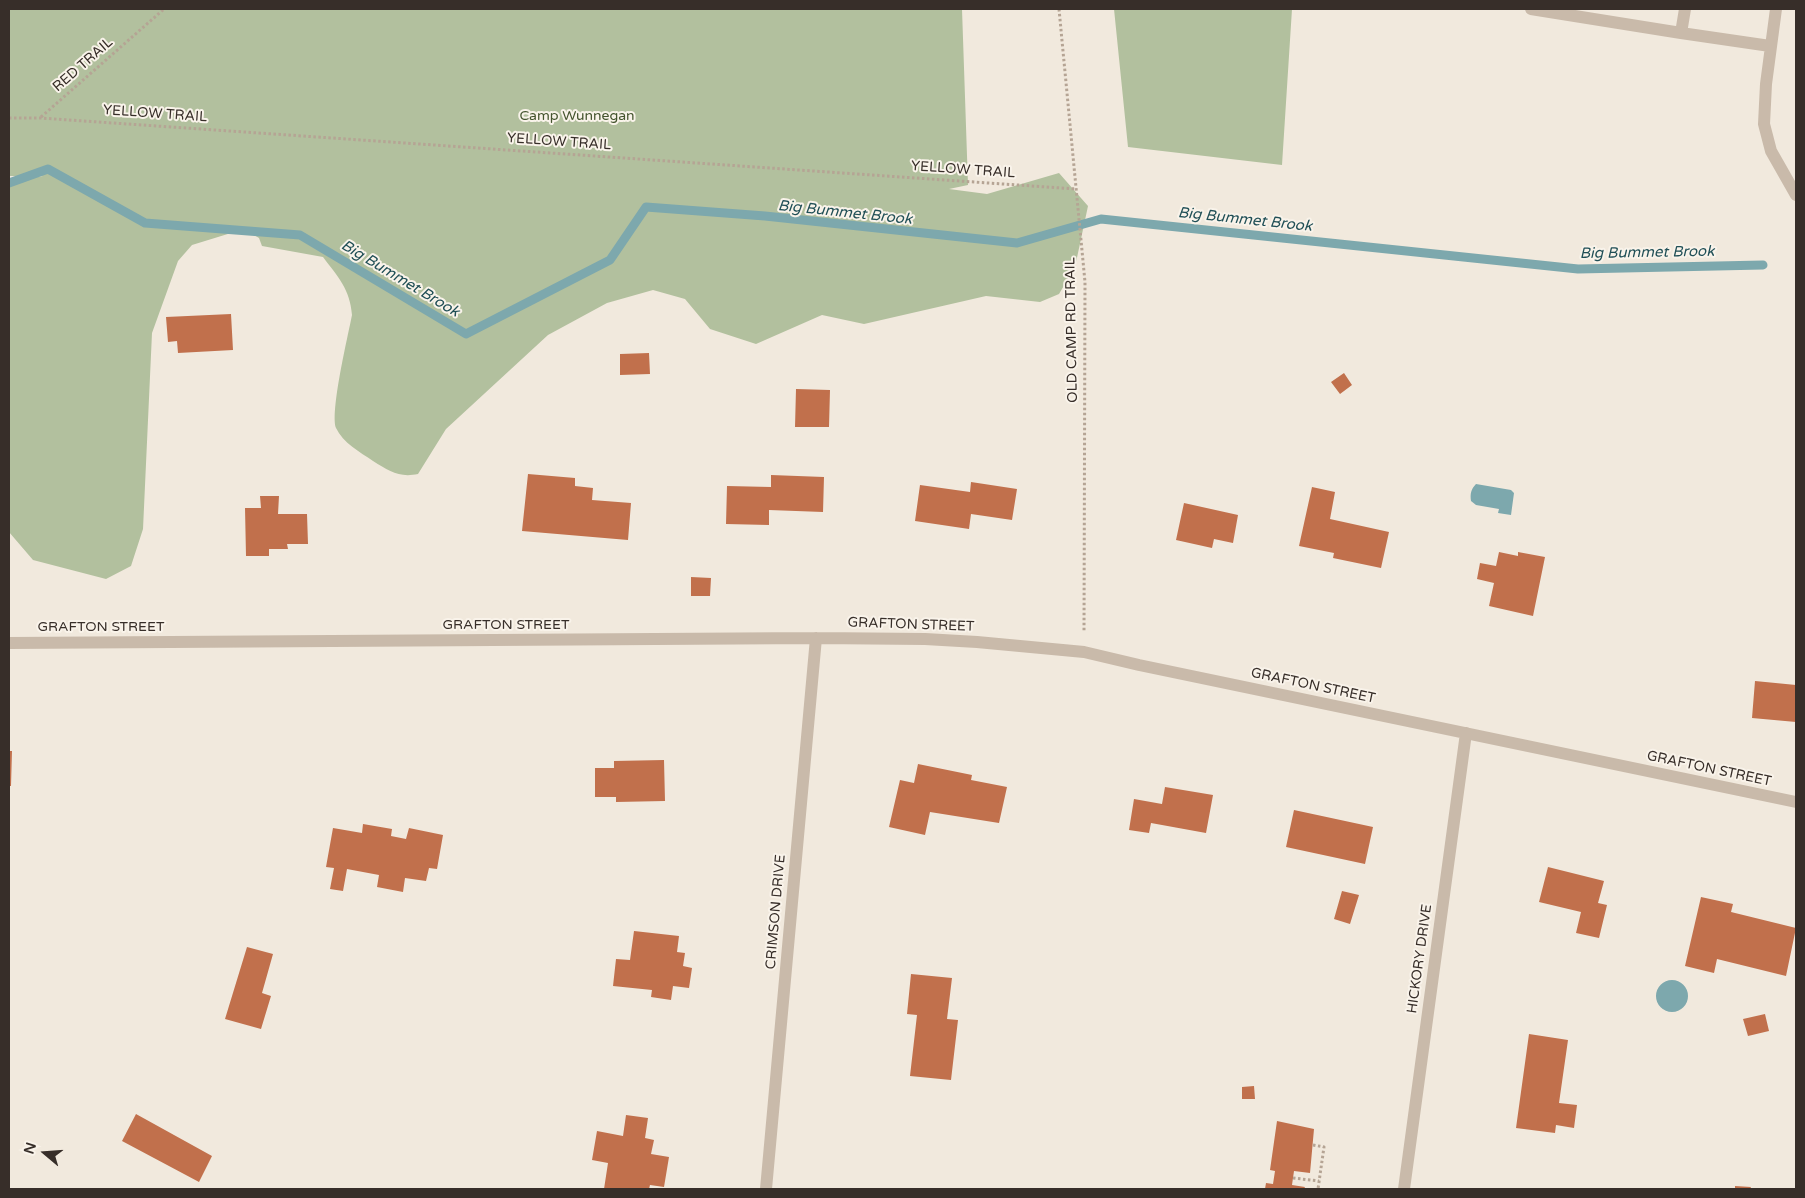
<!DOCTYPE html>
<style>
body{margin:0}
#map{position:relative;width:1805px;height:1198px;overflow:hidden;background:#f1e9dd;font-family:"Varela Round",sans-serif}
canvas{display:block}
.frame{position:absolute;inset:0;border:10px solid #372e29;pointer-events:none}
.north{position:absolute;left:20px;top:1128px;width:50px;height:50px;-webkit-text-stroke:4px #f9f3ea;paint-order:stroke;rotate:288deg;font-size:14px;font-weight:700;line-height:20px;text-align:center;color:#372e29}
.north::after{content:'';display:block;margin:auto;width:18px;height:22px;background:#372e29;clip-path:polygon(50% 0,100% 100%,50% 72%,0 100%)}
</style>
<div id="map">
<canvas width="1805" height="1198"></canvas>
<div class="frame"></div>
<div class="north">N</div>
</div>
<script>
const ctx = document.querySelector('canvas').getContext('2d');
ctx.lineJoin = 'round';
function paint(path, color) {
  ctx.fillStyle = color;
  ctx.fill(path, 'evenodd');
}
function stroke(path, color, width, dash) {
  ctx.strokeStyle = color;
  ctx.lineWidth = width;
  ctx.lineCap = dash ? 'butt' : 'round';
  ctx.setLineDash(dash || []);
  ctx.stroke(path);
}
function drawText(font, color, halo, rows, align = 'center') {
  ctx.font = font + ' "Varela Round",sans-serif';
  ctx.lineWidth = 4;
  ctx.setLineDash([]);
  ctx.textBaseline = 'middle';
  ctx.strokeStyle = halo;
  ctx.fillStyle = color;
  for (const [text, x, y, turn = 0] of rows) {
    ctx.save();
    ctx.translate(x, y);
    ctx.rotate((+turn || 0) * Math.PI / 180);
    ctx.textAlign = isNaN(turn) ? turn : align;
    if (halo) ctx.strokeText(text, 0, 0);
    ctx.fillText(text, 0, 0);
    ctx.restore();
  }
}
const green = new Path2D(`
 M 9,9 L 962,9 L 968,185 L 949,189 L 987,194 L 1059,173 L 1088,206 L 1075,267 L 1059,294 L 1040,302 L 986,296 L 864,324 L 822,315 L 756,344 L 710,329 L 685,299 L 653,290 L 607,303 L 548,335 L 446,429 L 418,474 C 399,478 389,471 373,461 C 360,452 343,443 336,428 C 330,411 348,336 352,315 C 350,289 338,277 323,257 L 262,246 L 259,238 L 244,229 L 192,245 L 178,261 L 152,333 L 143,529 L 131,566 L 106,579 L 33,560 L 9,532 L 9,181 L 43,176 L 9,176 Z
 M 1114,9 L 1292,9 L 1282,165 L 1128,147 Z`);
const water = new Path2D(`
 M 1476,484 L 1511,490 L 1514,493 L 1511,515 L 1498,513 L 1499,509 L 1476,505 L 1471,501 C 1470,494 1471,489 1476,484 Z
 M1656 996a16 16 0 1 1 32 0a16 16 0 1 1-32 0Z`);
const stream = new Path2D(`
 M 9,183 L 48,169 L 145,223 L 300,235 L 466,334 L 610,260 L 646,207 L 765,216 L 1017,243 L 1101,219 L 1578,269 L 1763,265`);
const building = new Path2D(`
 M 231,314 L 233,350 L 178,353 L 177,341 L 168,342 L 166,317 Z
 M 649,353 L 650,374 L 620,375 L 620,354 Z
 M 1344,373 L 1352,385 L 1340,394 L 1331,382 Z
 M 796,389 L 830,390 L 829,427 L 795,427 Z
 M 528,474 L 575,478 L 575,486 L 593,488 L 592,500 L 631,503 L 628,540 L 522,531 Z
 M 771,475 L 824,477 L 823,512 L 769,510 L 769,525 L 726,524 L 727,486 L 771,487 Z
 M 971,482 L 1017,489 L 1012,520 L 971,514 L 969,529 L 915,521 L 920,485 L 970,492 Z
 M 1312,487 L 1335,492 L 1330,519 L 1389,532 L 1381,568 L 1333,558 L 1334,553 L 1299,546 Z
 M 260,496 L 279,496 L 278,514 L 307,514 L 308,544 L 287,544 L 288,549 L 269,549 L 269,556 L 246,556 L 245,508 L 261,508 Z
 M 1184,503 L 1238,515 L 1233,543 L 1214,539 L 1212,548 L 1176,540 Z
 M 1499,552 L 1518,556 L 1518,552 L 1545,557 L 1533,616 L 1489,606 L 1494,583 L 1477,579 L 1480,563 L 1496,566 Z
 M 691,577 L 711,578 L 710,596 L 691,596 Z
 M 1755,681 L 1796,685 L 1796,722 L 1752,718 Z
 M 9,751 L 12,751 L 11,786 L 9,786 Z
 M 664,760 L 665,801 L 616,802 L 616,797 L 595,797 L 595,768 L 614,768 L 614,761 Z
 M 918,764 L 972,775 L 971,780 L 1007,787 L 999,823 L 930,812 L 925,835 L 889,827 L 900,780 L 914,783 Z
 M 1165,787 L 1213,795 L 1206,833 L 1151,823 L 1149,833 L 1129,830 L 1134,799 L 1162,804 Z
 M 1294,810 L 1373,827 L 1365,864 L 1286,847 Z
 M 363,824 L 392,829 L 391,836 L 406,839 L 409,828 L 443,835 L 437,869 L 429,868 L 426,881 L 405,878 L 403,892 L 377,887 L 379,875 L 347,869 L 343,891 L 330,889 L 334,868 L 326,867 L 333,828 L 362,833 Z
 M 1548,867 L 1604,881 L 1598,903 L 1607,905 L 1599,938 L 1576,933 L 1581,912 L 1539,902 Z
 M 1342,891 L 1359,895 L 1350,924 L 1334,919 Z
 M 1701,897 L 1733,904 L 1731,912 L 1796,928 L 1786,976 L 1717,959 L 1714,973 L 1685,966 Z
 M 634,931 L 679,936 L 677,952 L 685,953 L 683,966 L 692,968 L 689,988 L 673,986 L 671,1000 L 651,997 L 652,990 L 613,986 L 616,959 L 630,960 Z
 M 247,947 L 273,954 L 262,993 L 271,996 L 261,1029 L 225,1019 Z
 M 911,974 L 952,978 L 947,1019 L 958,1020 L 951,1080 L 910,1076 L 917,1015 L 907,1014 Z
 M 1765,1014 L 1769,1031 L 1748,1036 L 1743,1019 Z
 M 1529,1034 L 1568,1040 L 1559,1103 L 1577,1105 L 1574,1128 L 1556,1125 L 1555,1133 L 1516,1128 Z
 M 1254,1086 L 1255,1099 L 1242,1099 L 1242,1087 Z
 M 136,1114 L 212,1156 L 199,1182 L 122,1141 Z
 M 626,1115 L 648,1118 L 645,1138 L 654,1140 L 651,1154 L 669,1157 L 664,1187 L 650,1185 L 649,1189 L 604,1189 L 608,1163 L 592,1160 L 597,1131 L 623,1136 Z
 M 1277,1121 L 1314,1129 L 1310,1173 L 1294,1171 L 1292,1185 L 1305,1187 L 1304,1189 L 1265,1189 L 1266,1183 L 1273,1184 L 1275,1171 L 1270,1170 Z
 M 1735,1186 L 1751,1187 L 1750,1189 L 1735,1189 Z`);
const path = new Path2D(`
 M 1059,9 L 1085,282 L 1084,632
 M 41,117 L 164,9
 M 9,118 L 40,118 L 1076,189
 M 1313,1145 L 1324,1147 L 1318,1189
 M 1293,1178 L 1319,1181`);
const minor = new Path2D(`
 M 1531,9 L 1681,33 L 1685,9
 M 1776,9 L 1766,84 L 1764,124 L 1771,151 L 1796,195
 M 1681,33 L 1770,46
 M 9,643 L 816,638 L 925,639 L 977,642 L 1084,652 L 1139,665 L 1796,802
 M 766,1189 L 816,638
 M 1404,1189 L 1466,733`);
const streetNames = [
 ["RED TRAIL",83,65,-41],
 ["YELLOW TRAIL",155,114,4],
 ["YELLOW TRAIL",559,142,4],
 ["YELLOW TRAIL",963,170,4],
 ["OLD CAMP RD TRAIL",1072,330,-91],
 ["GRAFTON STREET",506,625],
 ["GRAFTON STREET",911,625,2],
 ["GRAFTON STREET",101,627],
 ["GRAFTON STREET",1313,686,12],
 ["GRAFTON STREET",1709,769,12],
 ["CRIMSON DRIVE",776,912,-85],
 ["HICKORY DRIVE",1420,959,-82]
];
const parkNames = [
 ["Camp Wunnegan",577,116]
];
const waterNames = [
 ["Big Bummet Brook",845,213,6],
 ["Big Bummet Brook",1245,220,6],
 ["Big Bummet Brook",1647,253,-1],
 ["Big Bummet Brook",400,279,31]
];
paint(green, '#b2c09e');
paint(water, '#7da8ad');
stroke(stream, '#7da8ad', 9);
paint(building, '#c1704c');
stroke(path, '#b5a494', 3, [2.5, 2.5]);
stroke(minor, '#c9baaa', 12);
drawText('14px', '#372e29', '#f9f3ea', streetNames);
drawText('14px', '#44542e', '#f9f3ea', parkNames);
drawText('italic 15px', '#204f56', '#f9f3ea', waterNames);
</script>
